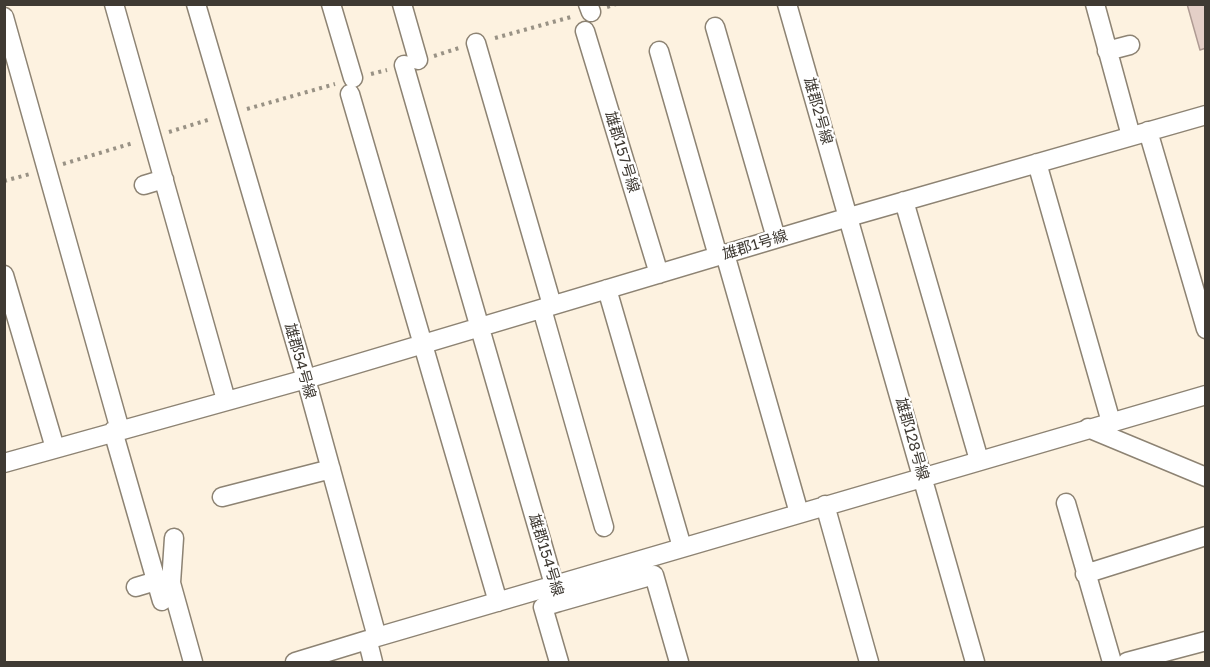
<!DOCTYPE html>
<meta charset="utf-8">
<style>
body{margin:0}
#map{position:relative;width:1210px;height:667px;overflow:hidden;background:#fdf2e0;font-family:"Golos Text",sans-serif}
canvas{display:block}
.frame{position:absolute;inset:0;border:6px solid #3f3a33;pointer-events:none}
</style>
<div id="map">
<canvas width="1210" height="667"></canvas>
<div class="frame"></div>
</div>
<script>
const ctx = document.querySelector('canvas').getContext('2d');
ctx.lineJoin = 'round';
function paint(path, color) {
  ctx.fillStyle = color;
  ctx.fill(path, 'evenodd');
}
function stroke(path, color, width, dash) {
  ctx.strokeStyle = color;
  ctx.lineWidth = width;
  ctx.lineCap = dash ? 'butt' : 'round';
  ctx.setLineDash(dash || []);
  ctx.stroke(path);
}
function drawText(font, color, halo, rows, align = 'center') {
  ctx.font = font + ' "Golos Text","Noto Sans JP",sans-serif';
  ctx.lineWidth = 4.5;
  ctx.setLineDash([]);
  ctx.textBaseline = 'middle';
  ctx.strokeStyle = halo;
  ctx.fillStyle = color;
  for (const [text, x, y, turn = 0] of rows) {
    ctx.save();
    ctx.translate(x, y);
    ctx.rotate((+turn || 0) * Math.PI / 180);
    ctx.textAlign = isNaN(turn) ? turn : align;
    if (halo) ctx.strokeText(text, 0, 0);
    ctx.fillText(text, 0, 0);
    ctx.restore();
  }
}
const building = new Path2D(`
 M 1187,4 L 1206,4 L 1206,48 L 1200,50 Z`);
const path = new Path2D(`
 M 607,7 L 616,4
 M 495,38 L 571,17
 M 434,56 L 459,48
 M 371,74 L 387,70
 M 247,109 L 335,84
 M 169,132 L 211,119
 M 63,164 L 133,143
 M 4,181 L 30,174`);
const street = new Path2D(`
 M 114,4 L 226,400
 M 196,4 L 306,379 L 377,637 L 295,662
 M 331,4 L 353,78
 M 402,4 L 418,60
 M 588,4 L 591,12
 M 787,4 L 975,662
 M 1095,4 L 1131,136
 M 4,17 L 120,430
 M 715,27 L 776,238
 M 585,31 L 659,274
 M 476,43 L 552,305
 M 659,51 L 718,256
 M 1107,51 L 1130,45
 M 404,65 L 559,602 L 654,575 L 679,662
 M 350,94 L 498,602
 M 1148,131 L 1206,329
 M 1037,163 L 1111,422
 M 144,185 L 164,179
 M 904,201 L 979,460
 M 725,254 L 799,513
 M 4,275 L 55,448
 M 607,289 L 682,547
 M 542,309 L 604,527
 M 1088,428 L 1206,477
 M 113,431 L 162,601
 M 4,463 L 306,379 L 849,217 L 1206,115
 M 222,497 L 331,469
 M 1066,503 L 1112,662
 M 825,505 L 869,662
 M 174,538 L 171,583 L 193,662
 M 1085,574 L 1206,536
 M 136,587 L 156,581
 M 377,637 L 1206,395
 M 368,642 L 373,662
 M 559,662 L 543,607 L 559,602
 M 1127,662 L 1206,641`);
const streetNames = [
 ["雄郡2号線",818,111,74],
 ["雄郡157号線",622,152,73],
 ["雄郡1号線",755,245,-17],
 ["雄郡54号線",300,361,74],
 ["雄郡128号線",912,439,74],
 ["雄郡154号線",546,555,73]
];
paint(building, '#e4cfc7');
stroke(building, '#af9b93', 1.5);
stroke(street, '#8d8373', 21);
stroke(path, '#999285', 4, [3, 4.5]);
stroke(street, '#fff', 18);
drawText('15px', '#3f3a33', '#fff', streetNames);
</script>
